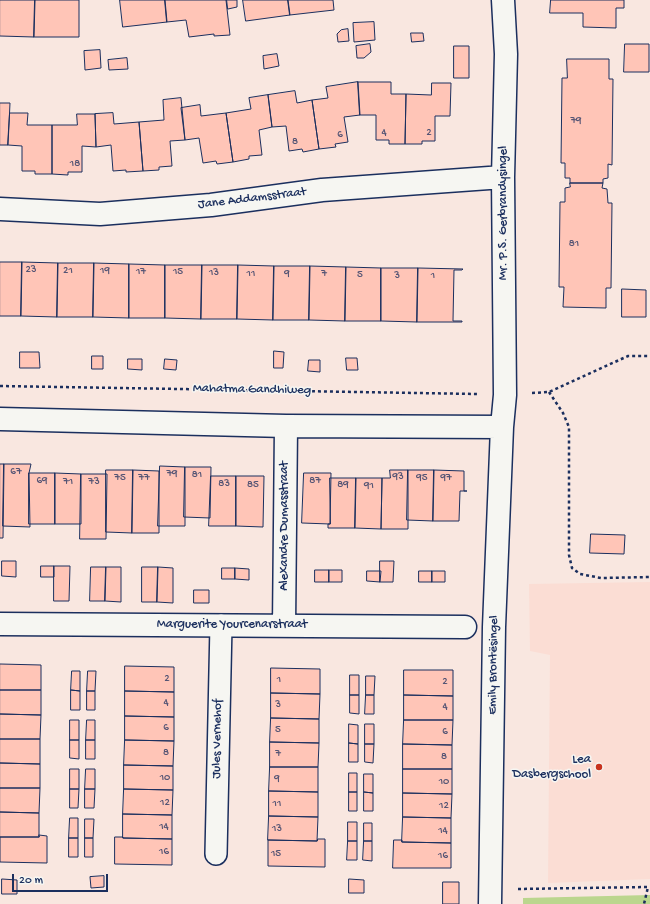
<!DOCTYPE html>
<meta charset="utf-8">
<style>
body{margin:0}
#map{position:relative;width:650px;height:904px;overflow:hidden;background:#f9e7e0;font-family:"Gochi Hand",sans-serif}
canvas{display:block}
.scale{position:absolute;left:12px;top:874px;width:96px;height:18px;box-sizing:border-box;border:2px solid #1b2f5e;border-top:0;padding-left:5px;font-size:12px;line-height:14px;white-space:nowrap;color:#1b2f5e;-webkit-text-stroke:3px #f6f6f2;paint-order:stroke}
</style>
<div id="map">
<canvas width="650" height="904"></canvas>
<div class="scale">20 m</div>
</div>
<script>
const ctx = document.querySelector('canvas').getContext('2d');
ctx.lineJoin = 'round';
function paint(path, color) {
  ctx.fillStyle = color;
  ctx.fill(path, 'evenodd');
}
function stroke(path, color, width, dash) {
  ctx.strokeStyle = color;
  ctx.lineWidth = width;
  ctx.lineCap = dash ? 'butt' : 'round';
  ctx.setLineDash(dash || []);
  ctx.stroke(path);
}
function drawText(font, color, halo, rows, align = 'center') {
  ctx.font = font + ' "Gochi Hand",sans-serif';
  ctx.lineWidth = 3;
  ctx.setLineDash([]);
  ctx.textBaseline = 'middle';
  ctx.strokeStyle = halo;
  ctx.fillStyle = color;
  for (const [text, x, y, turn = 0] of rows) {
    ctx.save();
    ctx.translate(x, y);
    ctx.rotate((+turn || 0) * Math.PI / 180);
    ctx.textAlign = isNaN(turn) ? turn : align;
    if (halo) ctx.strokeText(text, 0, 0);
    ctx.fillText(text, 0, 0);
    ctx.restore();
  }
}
const built = new Path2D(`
 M 650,582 L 650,879 L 548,883 L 550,655 L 530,651 L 529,584 Z`);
const green = new Path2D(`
 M 650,895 L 650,904 L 523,904 L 523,898 Z`);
const building = new Path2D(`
 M 0,0 L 35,0 L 34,37 L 0,36 Z
 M 35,0 L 79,0 L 79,37 L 34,37 Z
 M 120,0 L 165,0 L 167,22 L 123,27 Z
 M 165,0 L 226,0 L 230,35 L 214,36 L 214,34 L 189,37 L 186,20 L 167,22 Z
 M 227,0 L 237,0 L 237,7 L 228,9 Z
 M 243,0 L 288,0 L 290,15 L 246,21 Z
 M 288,0 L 333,0 L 334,10 L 290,15 Z
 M 551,0 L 624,0 L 624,8 L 616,8 L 616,28 L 583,27 L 583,13 L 550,13 Z
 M 374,22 L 375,40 L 354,42 L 353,23 Z
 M 348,29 L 349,41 L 338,42 L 337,34 L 341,30 Z
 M 411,33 L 423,33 L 424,41 L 412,42 Z
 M 370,44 L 371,52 L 364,58 L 357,58 L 356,46 Z
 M 625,44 L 649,44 L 649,72 L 624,72 Z
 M 454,46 L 469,46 L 469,78 L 454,78 Z
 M 100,50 L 101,68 L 85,70 L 84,51 Z
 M 277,54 L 279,66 L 264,69 L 263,56 Z
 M 127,58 L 128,69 L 109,70 L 108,60 Z
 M 567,59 L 609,59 L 609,79 L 613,79 L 612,165 L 608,164 L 608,178 L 603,179 L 603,183 L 570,183 L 570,178 L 565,178 L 565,163 L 561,163 L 562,78 L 567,78 Z
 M 358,82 L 360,115 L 344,117 L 348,142 L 335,144 L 336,147 L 319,149 L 312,100 L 328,98 L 326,87 Z
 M 358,82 L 391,82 L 391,94 L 406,94 L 405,144 L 389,144 L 389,140 L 376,140 L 376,115 L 360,115 Z
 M 432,83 L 451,83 L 450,116 L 435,116 L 435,141 L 422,141 L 422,144 L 405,144 L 406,94 L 431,95 Z
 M 295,91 L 297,103 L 312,100 L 319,149 L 303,152 L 302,149 L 289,151 L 286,126 L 272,127 L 268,95 Z
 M 268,95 L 272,127 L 259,130 L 262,155 L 249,156 L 249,159 L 233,162 L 226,113 L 251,109 L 249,98 Z
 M 181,98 L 185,140 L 170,141 L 172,166 L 159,167 L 159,170 L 143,171 L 139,122 L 164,120 L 163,100 Z
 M 0,103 L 10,103 L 8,145 L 0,145 Z
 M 200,105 L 201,116 L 226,113 L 233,162 L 217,164 L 216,161 L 203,163 L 199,138 L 185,140 L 181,108 Z
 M 10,113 L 28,113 L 27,125 L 52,125 L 52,174 L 35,174 L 35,171 L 22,171 L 22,146 L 8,145 Z
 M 113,113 L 114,124 L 139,122 L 143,171 L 126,172 L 126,170 L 113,171 L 111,145 L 96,147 L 95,114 Z
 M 77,114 L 95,114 L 96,147 L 82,146 L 82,172 L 68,172 L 68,175 L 52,174 L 52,125 L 77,125 Z
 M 570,183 L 603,183 L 602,188 L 607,189 L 608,203 L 612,203 L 611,288 L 606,288 L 606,308 L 563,307 L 564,287 L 559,287 L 560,202 L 565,202 L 565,188 L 570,187 Z
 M 0,262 L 22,262 L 21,316 L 0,316 Z
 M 22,262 L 58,263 L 57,317 L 21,316 Z
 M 58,263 L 94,263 L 93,317 L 57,317 Z
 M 94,263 L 129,264 L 129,318 L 93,317 Z
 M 129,264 L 165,265 L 165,318 L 129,318 Z
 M 165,265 L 202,265 L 201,319 L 165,318 Z
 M 202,265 L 238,265 L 237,319 L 201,319 Z
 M 238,265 L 274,266 L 273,320 L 237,319 Z
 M 274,266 L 310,266 L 309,320 L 273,320 Z
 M 310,266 L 346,267 L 345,321 L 309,320 Z
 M 346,267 L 381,268 L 381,321 L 345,321 Z
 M 381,268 L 418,268 L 417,322 L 381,321 Z
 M 418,268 L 463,269 L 462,270 L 454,270 L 453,321 L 462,321 L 462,322 L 417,322 Z
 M 622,289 L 646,290 L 646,317 L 622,317 Z
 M 274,351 L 284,352 L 283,368 L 274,368 Z
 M 20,352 L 39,352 L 40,368 L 20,368 Z
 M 92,356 L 103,356 L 103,369 L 92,369 Z
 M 346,358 L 357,358 L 358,370 L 347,370 Z
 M 128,359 L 142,359 L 142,370 L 128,369 Z
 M 165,359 L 177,360 L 176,370 L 164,369 Z
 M 309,360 L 320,360 L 320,372 L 308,371 Z
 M 0,464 L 4,464 L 3,538 L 0,538 Z
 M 4,464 L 31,464 L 29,473 L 30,527 L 3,526 Z
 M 160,466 L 185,467 L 185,526 L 158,526 Z
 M 185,467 L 211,467 L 210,518 L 184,517 Z
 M 106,470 L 133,470 L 132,533 L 106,532 Z
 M 133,470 L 159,471 L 159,533 L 132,533 Z
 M 390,470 L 408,470 L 408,529 L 381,529 L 382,478 L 390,478 Z
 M 408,470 L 434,470 L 433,521 L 407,520 Z
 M 434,470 L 464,471 L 464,491 L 467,491 L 460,491 L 459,521 L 433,521 Z
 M 29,473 L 55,473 L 55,524 L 29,524 Z
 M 55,473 L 81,474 L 81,524 L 55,524 Z
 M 304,473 L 331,473 L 330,524 L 302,523 Z
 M 81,474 L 107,474 L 106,539 L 80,539 Z
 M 211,476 L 236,476 L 236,526 L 209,526 Z
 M 236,476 L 264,476 L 263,527 L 236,526 Z
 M 330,478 L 356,478 L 355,528 L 328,528 L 328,524 L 330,524 Z
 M 356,478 L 382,478 L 381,529 L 355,528 Z
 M 591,534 L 625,535 L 624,554 L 590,553 Z
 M 2,561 L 16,561 L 16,577 L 2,576 Z
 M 380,561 L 394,561 L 393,582 L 380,582 Z
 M 41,566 L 54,566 L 54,577 L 41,577 Z
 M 54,566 L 70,566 L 69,601 L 54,601 Z
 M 91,567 L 106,567 L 105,601 L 90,601 Z
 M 106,567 L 121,567 L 121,602 L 105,601 Z
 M 142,567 L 158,567 L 157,602 L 142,602 Z
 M 158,567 L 173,568 L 173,603 L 157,602 Z
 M 222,568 L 235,568 L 235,579 L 222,579 Z
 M 235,568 L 249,569 L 249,580 L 235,579 Z
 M 315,570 L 329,570 L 329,582 L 315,582 Z
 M 329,570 L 342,570 L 342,582 L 329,582 Z
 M 367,571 L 381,571 L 380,582 L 367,581 Z
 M 419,571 L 432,571 L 432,582 L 419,582 Z
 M 432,571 L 445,571 L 445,582 L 432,582 Z
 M 194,590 L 209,590 L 209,603 L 194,603 Z
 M 0,664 L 41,665 L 41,690 L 0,690 Z
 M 125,666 L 174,667 L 174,692 L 125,691 Z
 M 271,668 L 320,669 L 320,694 L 271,693 Z
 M 404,670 L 453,670 L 453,696 L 404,695 Z
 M 72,671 L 80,671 L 80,691 L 71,690 Z
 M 88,671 L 96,671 L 95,691 L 87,691 Z
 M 350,675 L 359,675 L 359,695 L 350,695 Z
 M 366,676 L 375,676 L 374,695 L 366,695 Z
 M 0,690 L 41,690 L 41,715 L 0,714 Z
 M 71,690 L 80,691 L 80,710 L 71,710 Z
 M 87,691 L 95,691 L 95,710 L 87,710 Z
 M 125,691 L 174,692 L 174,717 L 125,716 Z
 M 271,693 L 320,694 L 319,719 L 271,718 Z
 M 350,695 L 359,695 L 359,714 L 350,713 Z
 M 366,695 L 374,695 L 374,714 L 365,714 Z
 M 404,695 L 453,696 L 453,720 L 404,720 Z
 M 0,714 L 41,715 L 40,739 L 0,739 Z
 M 125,716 L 174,717 L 174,741 L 125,740 Z
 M 271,718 L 319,719 L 319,743 L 270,742 Z
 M 70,720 L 79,720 L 79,740 L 70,740 Z
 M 87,720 L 95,720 L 95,740 L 86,740 Z
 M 404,720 L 453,720 L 452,745 L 403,744 Z
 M 349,724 L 358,725 L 358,744 L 349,743 Z
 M 365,724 L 374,724 L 374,744 L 365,744 Z
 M 0,739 L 40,739 L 40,764 L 0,763 Z
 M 70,740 L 79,740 L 79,759 L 70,758 Z
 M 86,740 L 95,740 L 95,759 L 86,759 Z
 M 125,740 L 174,741 L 173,766 L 124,765 Z
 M 270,742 L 319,743 L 318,767 L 270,767 Z
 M 349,743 L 358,744 L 358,762 L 349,762 Z
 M 365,744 L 374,744 L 373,763 L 365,762 Z
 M 403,744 L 452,745 L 452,769 L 403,769 Z
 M 0,763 L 40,764 L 40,788 L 0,788 Z
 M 124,765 L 173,766 L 173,790 L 124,789 Z
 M 270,767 L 318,767 L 318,792 L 269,791 Z
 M 70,769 L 79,769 L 79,789 L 70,789 Z
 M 86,769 L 95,769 L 95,789 L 85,789 Z
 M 403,769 L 452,769 L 452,794 L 403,793 Z
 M 349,773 L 357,773 L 357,792 L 349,792 Z
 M 364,774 L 373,774 L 373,793 L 364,792 Z
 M 0,788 L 40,788 L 39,813 L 0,812 Z
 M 70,789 L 79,789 L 78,808 L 70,808 Z
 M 85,789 L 95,789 L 94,808 L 85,808 Z
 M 124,789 L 173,790 L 172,815 L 123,814 Z
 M 269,791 L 318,792 L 318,817 L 269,816 Z
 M 349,792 L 357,792 L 357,811 L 349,811 Z
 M 364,792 L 373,793 L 373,811 L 364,811 Z
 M 403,793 L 452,794 L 451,818 L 403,817 Z
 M 0,812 L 39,813 L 39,837 L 0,837 Z
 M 123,814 L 172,815 L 172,839 L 123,838 Z
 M 269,816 L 318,817 L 317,841 L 268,840 Z
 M 403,817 L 451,818 L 451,843 L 402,842 Z
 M 70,818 L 78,818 L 78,838 L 69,838 Z
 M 85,819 L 94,819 L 93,838 L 85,838 Z
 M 348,822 L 357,822 L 357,841 L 348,841 Z
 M 364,823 L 372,823 L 372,841 L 364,841 Z
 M 39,835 L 47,836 L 47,863 L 0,862 L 0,837 L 39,837 Z
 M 115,837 L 123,837 L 123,838 L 172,839 L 172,865 L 115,864 Z
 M 69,838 L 78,838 L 78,857 L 69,857 Z
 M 85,838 L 93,838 L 93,857 L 85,857 Z
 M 318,839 L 325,839 L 325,867 L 268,866 L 268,840 L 317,841 Z
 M 394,840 L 402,840 L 402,842 L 451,843 L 451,868 L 393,868 Z
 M 348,841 L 357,841 L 357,860 L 347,860 Z
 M 364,841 L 372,841 L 372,861 L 363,860 Z
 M 104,876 L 104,887 L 91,888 L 90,877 Z
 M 2,879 L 17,880 L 17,894 L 2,894 Z
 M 349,879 L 364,880 L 364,893 L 349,893 Z
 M 443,882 L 459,882 L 459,904 L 443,904 Z`);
const path = new Path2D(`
 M 0,386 L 477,394
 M 549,392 L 563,413 L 569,427 L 569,555 L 572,568 L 580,574 L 601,578 L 650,577
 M 532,393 L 549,392 L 628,356 L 650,356
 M 518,889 L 648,887 L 644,904`);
const pedestrian = new Path2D(`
 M 216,854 L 221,625`);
const minor = new Path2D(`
 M 0,209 L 100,214 L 211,205 L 322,190 L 503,177
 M 0,419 L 286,426 L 502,427
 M 0,624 L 465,627
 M 284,626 L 286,426
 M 490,904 L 494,627 L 502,427 L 505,395 L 503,177 L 506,54 L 503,0`);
const markers = [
 [599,767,4,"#c8321e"]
];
const numberNames = [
 ["79",576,121],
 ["4",384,133],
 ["2",429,133],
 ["6",340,135],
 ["8",295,142],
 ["18",75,164],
 ["81",574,244],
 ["23",31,270],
 ["21",68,271],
 ["19",105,271],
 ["17",141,272],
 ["15",178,272],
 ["13",214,273],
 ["11",251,274],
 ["9",287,274],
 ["7",324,274],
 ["5",360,275],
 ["3",397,276],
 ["1",433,276],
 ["67",16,472],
 ["79",172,474],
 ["81",197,475],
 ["93",398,477],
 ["75",120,478],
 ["77",144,478],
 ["95",422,478],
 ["97",446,478],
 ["69",42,481],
 ["87",315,481],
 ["71",68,482],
 ["73",94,482],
 ["83",224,484],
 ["85",253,485],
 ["89",343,485],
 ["91",369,486],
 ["2",167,679],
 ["1",279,680],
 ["2",445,682],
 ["4",166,703],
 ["3",278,705],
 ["4",445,707],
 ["6",166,728],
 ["5",278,730],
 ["6",445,732],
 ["8",166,753],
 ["7",278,754],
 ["8",444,757],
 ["10",165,778],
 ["9",277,779],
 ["10",444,782],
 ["12",165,803],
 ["11",277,804],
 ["12",444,806],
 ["14",164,827],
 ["13",277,829],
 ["14",443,831],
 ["16",164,852],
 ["15",276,854],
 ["16",443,856]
];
const streetNames = [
 ["Jane Addamsstraat",252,199,-7],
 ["Mr. P.S. Gerbrandysingel",504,213,-90],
 ["Mahatma Gandhiweg",252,390,1],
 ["Alexandre Dumasstraat",285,526,-90],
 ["Marguerite Yourcenarstraat",232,625],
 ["Emily Brontësingel",494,665,-89],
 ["Jules Vernehof",218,739,-89]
];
const poiNames = [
 ["Lea",591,760],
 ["Dasbergschool",591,775]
];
paint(built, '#fbddd4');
paint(green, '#bbd68e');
paint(building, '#ffc5b7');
stroke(building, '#1b2f5e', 1);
stroke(pedestrian, '#1b2f5e', 24);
stroke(minor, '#1b2f5e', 25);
stroke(path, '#1b2f5e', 2.5, [3, 3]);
stroke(pedestrian, '#f6f6f2', 21);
stroke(minor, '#f6f6f2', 22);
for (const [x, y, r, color] of markers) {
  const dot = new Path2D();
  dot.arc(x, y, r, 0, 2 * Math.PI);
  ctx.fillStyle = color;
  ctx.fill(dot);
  stroke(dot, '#f6f6f2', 1.5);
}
drawText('11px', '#545474', null, numberNames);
drawText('13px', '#1b2f5e', '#f6f6f2', streetNames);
drawText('13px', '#1b2f5e', '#f6f6f2', poiNames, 'right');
</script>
